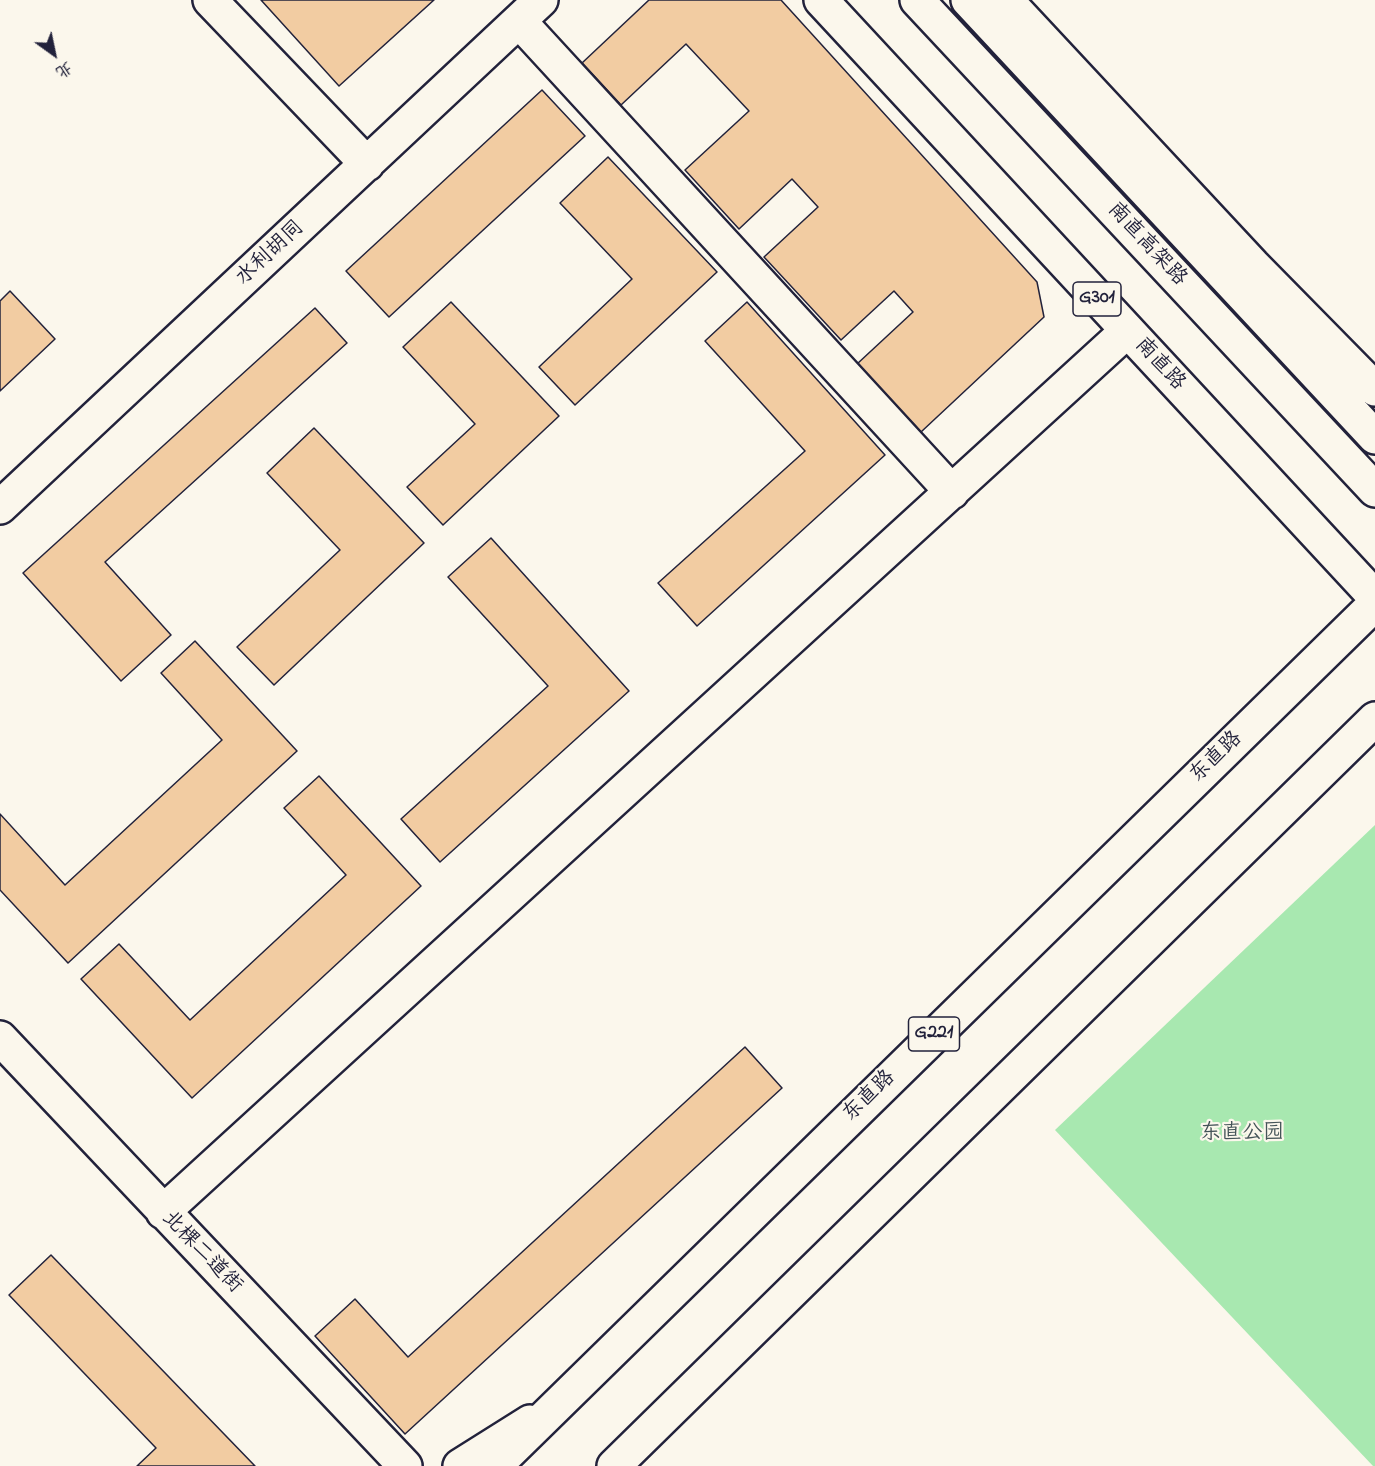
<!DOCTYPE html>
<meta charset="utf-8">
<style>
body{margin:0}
#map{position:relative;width:1375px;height:1466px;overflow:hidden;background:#fbf7ec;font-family:"Indie Flower","LXGW WenKai TC",sans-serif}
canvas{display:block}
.north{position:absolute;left:24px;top:24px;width:60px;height:60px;-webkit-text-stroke:4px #fbf7ec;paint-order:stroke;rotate:147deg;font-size:16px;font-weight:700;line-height:24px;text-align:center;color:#22223b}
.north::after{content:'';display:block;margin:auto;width:21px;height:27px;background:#22223b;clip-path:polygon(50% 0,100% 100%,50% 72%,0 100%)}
</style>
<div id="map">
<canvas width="1375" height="1466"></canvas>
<div class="north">北</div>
</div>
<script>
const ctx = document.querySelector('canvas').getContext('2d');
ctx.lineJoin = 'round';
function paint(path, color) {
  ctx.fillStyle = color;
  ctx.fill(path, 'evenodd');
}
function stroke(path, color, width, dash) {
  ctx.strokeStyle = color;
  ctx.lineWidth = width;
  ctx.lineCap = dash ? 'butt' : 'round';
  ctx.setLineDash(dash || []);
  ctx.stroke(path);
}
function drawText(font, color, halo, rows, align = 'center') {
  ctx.font = font + ' "Indie Flower","LXGW WenKai TC",sans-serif';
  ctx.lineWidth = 4.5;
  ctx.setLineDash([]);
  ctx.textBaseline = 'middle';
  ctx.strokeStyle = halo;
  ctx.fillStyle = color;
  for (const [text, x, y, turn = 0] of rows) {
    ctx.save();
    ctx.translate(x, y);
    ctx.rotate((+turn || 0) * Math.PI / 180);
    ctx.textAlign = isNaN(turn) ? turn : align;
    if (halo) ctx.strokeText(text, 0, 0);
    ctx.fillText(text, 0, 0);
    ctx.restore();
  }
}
const green = new Path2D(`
 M 1375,825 L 1375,1466 L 1373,1466 L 1055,1130 Z`);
const building = new Path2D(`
 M 261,0 L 434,0 L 339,86 Z
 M 649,0 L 781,0 L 1037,282 L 1044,317 L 921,432 L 857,364 L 913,312 L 894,291 L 841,340 L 764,257 L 818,207 L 792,179 L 739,229 L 685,170 L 749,111 L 686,44 L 621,105 L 582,63 Z
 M 542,90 L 585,136 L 389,317 L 346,271 Z
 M 608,157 L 717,272 L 575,405 L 539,367 L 632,279 L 560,203 Z
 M 10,291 L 55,339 L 0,391 L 0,301 Z
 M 451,302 L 559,416 L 443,525 L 407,487 L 475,424 L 403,347 Z
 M 747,302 L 885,455 L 697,626 L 658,583 L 805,451 L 705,341 Z
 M 315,308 L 347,343 L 105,562 L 171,635 L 121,681 L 23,573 Z
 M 314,428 L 424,543 L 274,685 L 237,647 L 340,550 L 267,473 Z
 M 491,538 L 629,691 L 440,862 L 401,819 L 548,686 L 448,577 Z
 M 195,641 L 297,751 L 68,963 L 0,890 L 0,814 L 65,885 L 222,740 L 161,673 Z
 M 319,776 L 421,886 L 192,1098 L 81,979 L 119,944 L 190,1020 L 346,875 L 284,808 Z
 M 745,1047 L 782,1088 L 405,1434 L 315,1336 L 355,1299 L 408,1357 Z
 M 51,1255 L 255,1466 L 137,1466 L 156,1448 L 9,1295 Z`);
const minor = new Path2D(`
 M 210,0 L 367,164
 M 519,21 L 952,492
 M 0,507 L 541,0
 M 0,1038 L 405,1466
 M 163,1212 L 1127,331`);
const major = new Path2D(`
 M 460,1466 L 530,1422`);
const highway = new Path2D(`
 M 821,0 L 1375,597
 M 917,0 L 1375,490
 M 968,0 L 1375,437
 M 1006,0 L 1253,265 L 1375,389
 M 495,1466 L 1375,604
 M 614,1466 L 1375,719`);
const shields = [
 [1097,299,48],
 [934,1034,51]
];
const shieldNames = [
 ["G301",1097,299],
 ["G221",934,1034]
];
const streetNames = [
 ["南直高架路",1146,245,47],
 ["水利胡同",271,254,-43],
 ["南直路",1159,365,47],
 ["东直路",1217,758,-44],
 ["东直路",870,1097,-44],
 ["北棵二道街",201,1253,46]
];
const parkNames = [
 ["东直公园",1242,1135]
];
paint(green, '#a8e8b0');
paint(building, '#f2cca2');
stroke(building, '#22223b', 1.5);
stroke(minor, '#22223b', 38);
stroke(major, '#22223b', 38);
stroke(highway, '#22223b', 38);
stroke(minor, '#fbf7ec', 33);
stroke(major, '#fbf7ec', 33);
stroke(highway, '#fbf7ec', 33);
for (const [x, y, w] of shields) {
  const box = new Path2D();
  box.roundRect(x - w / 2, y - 17, w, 34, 4.5);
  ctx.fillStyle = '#fbf7ec';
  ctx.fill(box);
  stroke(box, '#22223b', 1.5);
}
drawText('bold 20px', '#22223b', null, shieldNames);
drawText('21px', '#22223b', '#fbf7ec', streetNames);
drawText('21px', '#445458', '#fbf7ec', parkNames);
</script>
